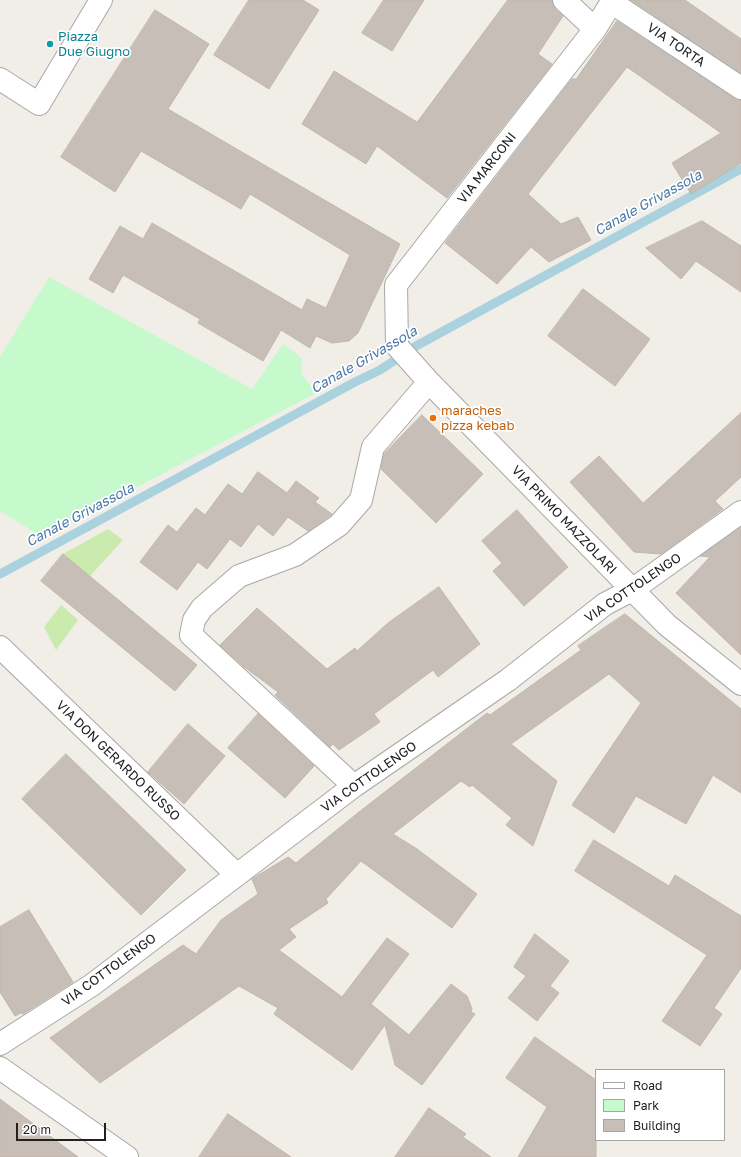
<!DOCTYPE html>
<style>
body{margin:0}
#map{position:relative;width:741px;height:1157px;overflow:hidden;background:#f1eee8;font-family:"Golos Text",sans-serif}
canvas{display:block}
.legend{position:absolute;left:595px;top:1069px;width:130px;height:72px;box-sizing:border-box;background:#fff;border:1px solid #a6a6a6;margin:0;padding:5px 7px;list-style:none;font-size:12px;color:#212121}
.legend li{display:flex;align-items:center;gap:8px;height:20px}
.legend b{width:20px;border:1px solid #a6a6a6}
.scale{position:absolute;left:16px;top:1123px;width:90px;height:18px;box-sizing:border-box;border:2px solid #212121;border-top:0;padding-left:5px;font-size:12px;line-height:14px;white-space:nowrap;color:#212121;-webkit-text-stroke:3px #fff;paint-order:stroke}
</style>
<div id="map">
<canvas width="741" height="1157"></canvas>
<ul class="legend">
<li><b style="height:5px;background:#fff"></b>Road</li>
<li><b style="height:11px;background:#c6facc"></b>Park</li>
<li><b style="height:11px;background:#c6beb7"></b>Building</li>
</ul>
<div class="scale">20 m</div>
</div>
<script>
const ctx = document.querySelector('canvas').getContext('2d');
ctx.lineJoin = 'round';
function paint(path, color) {
  ctx.fillStyle = color;
  ctx.fill(path, 'evenodd');
}
function stroke(path, color, width, dash) {
  ctx.strokeStyle = color;
  ctx.lineWidth = width;
  ctx.lineCap = dash ? 'butt' : 'round';
  ctx.setLineDash(dash || []);
  ctx.stroke(path);
}
function drawText(font, color, halo, rows, align = 'center') {
  ctx.font = font + ' "Golos Text",sans-serif';
  ctx.lineWidth = 3.5;
  ctx.setLineDash([]);
  ctx.textBaseline = 'middle';
  ctx.strokeStyle = halo;
  ctx.fillStyle = color;
  for (const [text, x, y, turn = 0] of rows) {
    ctx.save();
    ctx.translate(x, y);
    ctx.rotate((+turn || 0) * Math.PI / 180);
    ctx.textAlign = isNaN(turn) ? turn : align;
    if (halo) ctx.strokeText(text, 0, 0);
    ctx.fillText(text, 0, 0);
    ctx.restore();
  }
}
const grass = new Path2D(`
 M 108,529 L 123,540 L 90,576 L 63,554 Z
 M 61,605 L 78,620 L 56,650 L 44,627 Z`);
const park = new Path2D(`
 M 49,277 L 252,389 L 283,344 L 302,358 L 301,373 L 316,393 L 42,537 L 0,511 L 0,357 Z`);
const stream = new Path2D(`
 M 0,574 L 355,382 L 380,370 L 416,346 L 741,169`);
const building = new Path2D(`
 M 249,0 L 303,0 L 319,10 L 269,89 L 214,55 Z
 M 384,0 L 424,0 L 392,51 L 362,33 Z
 M 508,0 L 552,0 L 555,9 L 563,16 L 538,54 L 552,64 L 447,198 L 377,146 L 366,164 L 302,124 L 334,71 L 417,122 Z
 M 631,0 L 685,0 L 741,39 L 741,73 Z
 M 155,10 L 209,44 L 168,109 L 400,244 L 358,333 L 349,341 L 332,343 L 316,336 L 310,348 L 281,330 L 263,361 L 198,323 L 200,319 L 123,275 L 113,293 L 89,279 L 120,226 L 143,239 L 152,223 L 302,310 L 307,299 L 326,308 L 350,255 L 250,194 L 241,209 L 141,151 L 115,192 L 61,157 Z
 M 617,21 L 734,98 L 741,100 L 741,163 L 691,194 L 672,163 L 721,133 L 627,67 L 528,194 L 561,224 L 578,217 L 591,240 L 549,262 L 531,247 L 497,284 L 445,243 L 572,79 L 576,79 Z
 M 702,221 L 741,246 L 741,292 L 696,261 L 681,279 L 646,248 Z
 M 583,289 L 650,339 L 615,386 L 548,336 Z
 M 741,413 L 741,477 L 715,501 L 723,509 L 661,554 L 634,552 L 570,482 L 599,456 L 643,503 Z
 M 422,415 L 483,474 L 436,523 L 381,469 L 384,454 Z
 M 258,472 L 287,493 L 296,481 L 319,498 L 315,502 L 332,514 L 308,531 L 288,517 L 273,536 L 258,524 L 241,547 L 230,539 L 207,569 L 198,562 L 177,590 L 140,562 L 168,525 L 177,532 L 196,508 L 205,515 L 228,484 L 242,494 Z
 M 517,510 L 568,567 L 524,606 L 493,571 L 502,563 L 482,541 Z
 M 741,527 L 741,655 L 676,593 L 710,557 L 700,556 Z
 M 63,554 L 197,665 L 175,691 L 41,581 Z
 M 439,587 L 480,644 L 438,677 L 433,670 L 374,714 L 380,722 L 339,750 L 333,744 L 330,747 L 275,695 L 278,692 L 243,666 L 220,645 L 257,608 L 327,669 L 355,648 L 357,651 L 388,623 Z
 M 625,614 L 741,709 L 741,793 L 713,775 L 686,824 L 636,796 L 614,833 L 572,805 L 641,703 L 609,674 L 511,744 L 557,781 L 533,846 L 506,825 L 512,818 L 472,785 L 470,787 L 461,781 L 393,834 L 417,849 L 477,894 L 452,928 L 361,861 L 326,899 L 328,903 L 289,929 L 296,937 L 279,950 L 342,997 L 387,938 L 409,954 L 371,1004 L 409,1035 L 451,984 L 467,996 L 472,1009 L 471,1012 L 475,1014 L 422,1085 L 395,1065 L 385,1025 L 352,1070 L 274,1014 L 278,1008 L 239,986 L 100,1083 L 50,1038 L 183,945 L 196,954 L 221,920 L 258,894 L 252,879 L 288,857 L 296,863 L 359,812 L 487,713 L 490,715 L 581,650 L 578,646 Z
 M 258,714 L 314,766 L 285,798 L 228,748 Z
 M 188,724 L 225,756 L 184,804 L 148,772 Z
 M 66,754 L 186,870 L 141,915 L 22,799 Z
 M 594,840 L 669,886 L 675,875 L 741,916 L 741,968 L 714,1008 L 722,1014 L 700,1046 L 662,1021 L 707,955 L 575,871 Z
 M 29,910 L 73,982 L 23,1014 L 21,1013 L 15,1016 L 0,992 L 0,927 Z
 M 535,934 L 569,961 L 550,986 L 559,993 L 537,1021 L 508,998 L 526,976 L 514,967 Z
 M 535,1037 L 596,1080 L 596,1157 L 518,1157 L 547,1107 L 506,1078 Z
 M 0,1099 L 78,1157 L 0,1157 Z
 M 429,1108 L 466,1134 L 463,1137 L 491,1157 L 395,1157 Z
 M 228,1114 L 291,1157 L 199,1157 Z`);
const minor = new Path2D(`
 M 564,0 L 595,29
 M 613,0 L 595,29 L 396,285 L 397,346 L 429,382 L 667,625 L 741,684
 M 611,2 L 741,88
 M 0,79 L 39,104 L 101,0
 M 0,647 L 237,875
 M 354,786 L 191,635 L 194,620 L 202,608 L 239,576 L 295,555 L 339,525 L 361,500 L 373,447 L 429,382
 M 0,1044 L 92,985 L 354,786 L 508,680 L 605,604 L 632,590 L 741,512
 M 0,1068 L 127,1157`);
const markers = [
 [50,44,4,"#0f9aa8"],
 [433,418,4,"#e8710a"]
];
const cultureNames = [
 ["Piazza",58,37],
 ["Due Giugno",58,52]
];
const streetNames = [
 ["VIA TORTA",676,45,34],
 ["VIA MARCONI",487,168,-52],
 ["VIA PRIMO MAZZOLARI",564,520,46],
 ["VIA COTTOLENGO",633,588,-34],
 ["VIA DON GERARDO RUSSO",118,761,44],
 ["VIA COTTOLENGO",369,777,-35],
 ["VIA COTTOLENGO",109,970,-36]
];
const foodNames = [
 ["maraches",441,411],
 ["pizza kebab",441,426]
];
const waterNames = [
 ["Canale Grivassola",648,203,-29],
 ["Canale Grivassola",364,360,-30],
 ["Canale Grivassola",80,515,-28]
];
paint(grass, '#caeaae');
paint(park, '#c6facc');
stroke(stream, '#a9d1de', 9);
paint(building, '#c6beb7');
stroke(building, '#c3b6aa', 1);
stroke(minor, '#a8a8a8', 24);
stroke(minor, '#fff', 22);
for (const [x, y, r, color] of markers) {
  const dot = new Path2D();
  dot.arc(x, y, r, 0, 2 * Math.PI);
  ctx.fillStyle = color;
  ctx.fill(dot);
  stroke(dot, '#fff', 1.5);
}
drawText('13px', '#0d838f', '#fff', cultureNames, 'left');
drawText('13px', '#212121', '#fff', streetNames);
drawText('13px', '#c56008', '#fff', foodNames, 'left');
drawText('italic 14px', '#4977a9', '#fff', waterNames);
</script>
